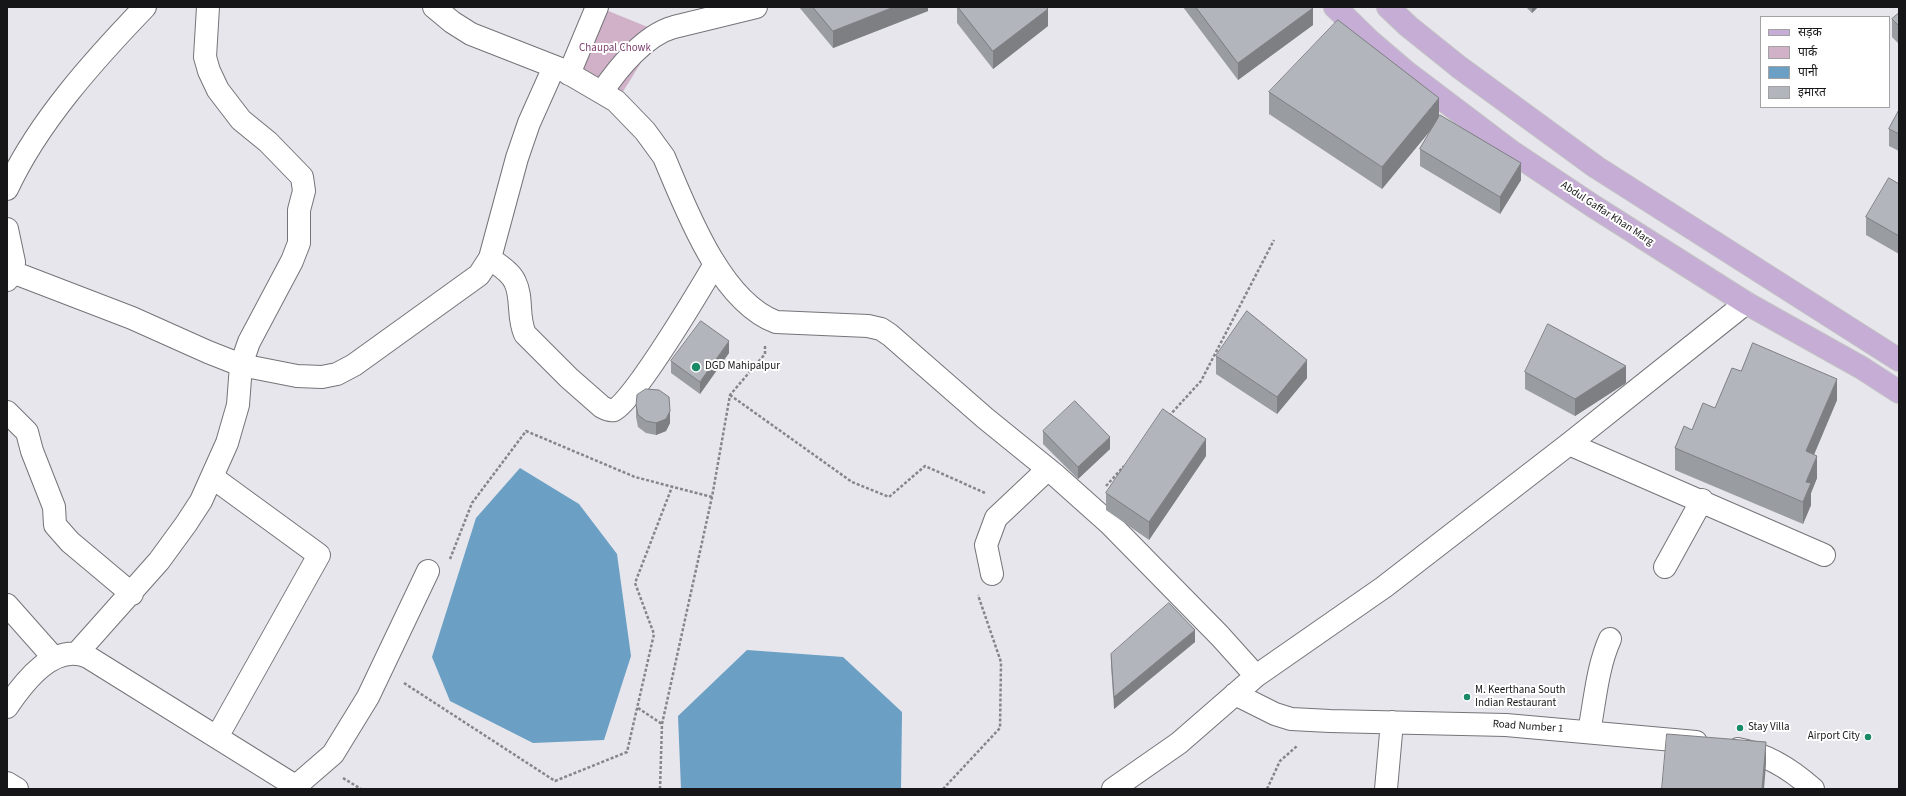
<!DOCTYPE html>
<meta charset="utf-8">
<style>
body{margin:0}
#map{position:relative;width:1906px;height:796px;overflow:hidden;background:#e6e6ec;font-family:"Source Sans 3","Noto Sans Devanagari",sans-serif}
canvas{display:block}
.frame{position:absolute;inset:0;border:8px solid #161618;pointer-events:none}
.legend{position:absolute;left:1760px;top:16px;width:130px;height:92px;box-sizing:border-box;background:#fff;border:1px solid #a2a2a3;margin:0;padding:5px 7px;list-style:none;font-size:12px;color:#161618}
.legend li{display:flex;align-items:center;gap:8px;height:20px}
.legend b{width:20px;border:1px solid #a2a2a3}
</style>
<div id="map">
<canvas width="1906" height="796"></canvas>
<div class="frame"></div>
<ul class="legend">
<li><b style="height:5px;background:#c6add5"></b>सड़क</li>
<li><b style="height:11px;background:#d1b1c8"></b>पार्क</li>
<li><b style="height:11px;background:#6b9fc3"></b>पानी</li>
<li><b style="height:11px;background:#b2b5bb"></b>इमारत</li>
</ul>
</div>
<script>
const ctx = document.querySelector('canvas').getContext('2d');
ctx.lineJoin = 'round';
function paint(path, color) { ctx.fillStyle = color; ctx.fill(path, 'evenodd'); }
function strokePath(path, color, width, dash) { ctx.strokeStyle = color; ctx.lineWidth = width; ctx.lineCap = dash ? 'butt' : 'round'; ctx.setLineDash(dash || []); ctx.stroke(path); }
function drawText(font, color, halo, rows, align = 'center') {
  ctx.font = font + ' "Source Sans 3",sans-serif'; ctx.lineWidth = 4; ctx.setLineDash([]); ctx.textBaseline = 'middle'; ctx.strokeStyle = halo; ctx.fillStyle = color; for (const [text, x, y, turn = 0] of rows) {
    ctx.save(); ctx.translate(x, y); ctx.rotate((+turn || 0) * Math.PI / 180); ctx.textAlign = isNaN(turn) ? turn : align; if (halo) ctx.strokeText(text, 0, 0); ctx.fillText(text, 0, 0); ctx.restore();
  }
}
paint(new Path2D(`
 M601 8 660 32 619 98 573 71Z`), '#d1b1c8');
paint(new Path2D(`
 M520 468 579 504 617 554 631 656 604 740 533 743 450 701 432 657 476 518Z
 M747 650 843 657 902 712 901 789H681L678 716Z`), '#6b9fc3');
const minor = new Path2D(`
 M434 7 452 22 471 34 563 70 616 101 645 131 664 157C686 209 720 301 776 322L868 326 881 329 890 335 985 418 1054 474 1110 524 1220 636 1256 676
 M569 74 597 7
 M602 92C618 68 645 35 674 27L756 7
 M7 189C38 122 94 60 145 7
 M7 229 14 262 13 273 7 280
 M490 258C498 265 511 272 515 282 523 298 517 317 525 334L569 378 602 407C606 409 610 411 614 410 632 404 702 286 715 264
 M7 270 132 318 208 352 241 365 297 376 322 377 337 374 354 365 479 275 490 258 517 158 529 123 554 67
 M7 412 27 432 32 451 54 507 55 525 70 542 132 594
 M1569 444 1824 555
 M212 477 319 555 217 737
 M1665 567 1702 500
 M992 574 986 545 996 518 1048 469
 M7 605 54 658
 M78 652 159 561 186 524 201 501 227 443 238 405 241 365 249 342 292 261 299 243V210L304 191 302 177 268 142 241 120 218 90 209 71 205 57 208 7
 M1235 694 1275 714 1291 719 1330 721 1506 725 1696 742
 M7 707C24 682 54 642 88 657L300 789
 M1589 732C1595 701 1597 668 1610 639
 M1738 749C1767 754 1792 770 1813 789
 M7 783 17 789
 M296 786 333 754 368 697 428 571
 M1113 789 1179 743 1256 676 1384 587 1569 444 1746 303
 M1386 789 1392 722`);
const primary = new Path2D(`
 M1335 7 1371 42 1405 71 1512 152 1593 206 1746 303 1862 368 1899 392
 M1388 7 1408 26 1459 67 1596 167 1899 360`);
strokePath(minor, '#747479', 24);
strokePath(primary, '#c2c2c3', 24);
strokePath(new Path2D(`
 M730 395 852 482 889 497 925 466 985 493
 M1169 416 1201 381 1274 240
 M1106 486 1124 466
 M450 559 472 503 526 431 635 477 712 497
 M404 683 555 781 627 752 654 634 635 583 672 487
 M638 708 662 724
 M343 778 361 789
 M660 789 662 724 712 497 730 395 765 354V345
 M943 789 1000 728 1001 662 978 595
 M1267 789 1280 761 1297 746`), '#86868a', 2.5, [3, 2]);
strokePath(minor, '#fff', 22);
strokePath(primary, '#c6add5', 22);
paint(new Path2D(`
 M799 7H928V11L833 48Z
 M957 7H1046L1048 26 993 69 957 23Z
 M1183 7H1313V25L1238 80Z
 M1526 7H1538L1532 13Z
 M1899 13V44L1892 37V19Z
 M1269 92 1439 117 1521 180 1500 214 1420 166V149L1434 126 1382 189 1269 114Z
 M1899 110V151L1889 146V129Z
 M1899 184V254L1866 235V217Z
 M729 353 700 394 671 373V361Z
 M1216 356 1307 378 1277 414 1216 374Z
 M1525 372 1626 383 1575 416 1525 389Z
 M1837 400 1814 455 1817 478 1811 493V505L1803 524 1675 470V448L1692 430 1715 408Z
 M636 405 670 423 666 431 656 435 646 433 638 427 636 417Z
 M1043 431 1110 449 1078 479 1043 444Z
 M1206 456 1149 540 1106 510V493Z
 M1195 642 1114 709 1111 666V654Z`), '#999ca1');
paint(new Path2D(`
 M894 7H928V11L833 48V31Z
 M1532 7H1538L1532 13Z
 M1313 8V25L1238 80V63Z
 M1048 9V26L993 69V51Z
 M1439 98V120L1382 189V167Z
 M1521 163V180L1500 214V197Z
 M729 341V353L700 394V382Z
 M1307 360V378L1277 414V397Z
 M1626 366V383L1575 416V399Z
 M1837 379V400L1806 473V451Z
 M670 411V423L666 431 656 435V423Z
 M1110 437V449L1078 479V467Z
 M1206 439V456L1149 540V522Z
 M1817 456V478L1811 493V505L1803 524V502L1806 482Z
 M1195 630V642L1114 709V697Z
 M1766 742V764L1764 789H1762Z`), '#7d7f83');
const building = new Path2D(`
 M813 7H894L833 31Z
 M958 7H1046L1048 9 993 51Z
 M1196 7H1313V8L1238 63Z
 M1899 13V26L1892 19Z
 M1338 20 1439 98 1382 167 1269 92Z
 M1899 110V134L1889 129Z
 M1440 115 1521 163 1500 197 1420 149Z
 M1889 178 1899 184V236L1866 217Z
 M1247 311 1307 360 1277 397 1216 356Z
 M701 321 729 341 700 382 671 361Z
 M1548 324 1626 366 1575 399 1525 372Z
 M1753 343 1837 379 1806 451 1817 456 1806 482 1811 483 1803 502 1675 448 1684 426 1692 430 1703 403 1715 408 1732 368 1741 371Z
 M646 389 659 390 669 397 670 411 666 419 656 423 646 421 638 415 636 405 637 395Z
 M1075 401 1110 437 1078 467 1043 431Z
 M1163 409 1206 439 1149 522 1106 493Z
 M1169 603 1195 630 1114 697 1111 654Z
 M1667 734 1766 742 1762 789H1662Z`);
paint(building, '#b2b5bb');
strokePath(building, '#7d7f83', 1);
for (const [x, y, r, color] of [
 [696,367,5,"#1a8967"],
 [1467,697,4,"#1a8967"],
 [1740,728,4,"#1a8967"],
 [1868,737,4,"#1a8967"]
]) { const dot = new Path2D(); dot.arc(x, y, r, 0, 2 * Math.PI); ctx.fillStyle = color; ctx.fill(dot); strokePath(dot, '#fff', 1.5); }
drawText('11px', '#7c3e6d', '#fff', [
 ["Chaupal Chowk",615,49]
]);
drawText('11px', '#161618', '#fff', [
 ["Abdul Gaffar Khan Marg",1607,214,33],
 ["Road Number 1",1528,727,4]
]);
drawText('11px', '#161618', '#fff', [
 ["DGD Mahipalpur",705,367],
 ["M. Keerthana South",1475,691],
 ["Indian Restaurant",1475,704],
 ["Stay Villa",1748,728],
 ["Airport City",1860,737,"right"]
], 'left');
</script>
